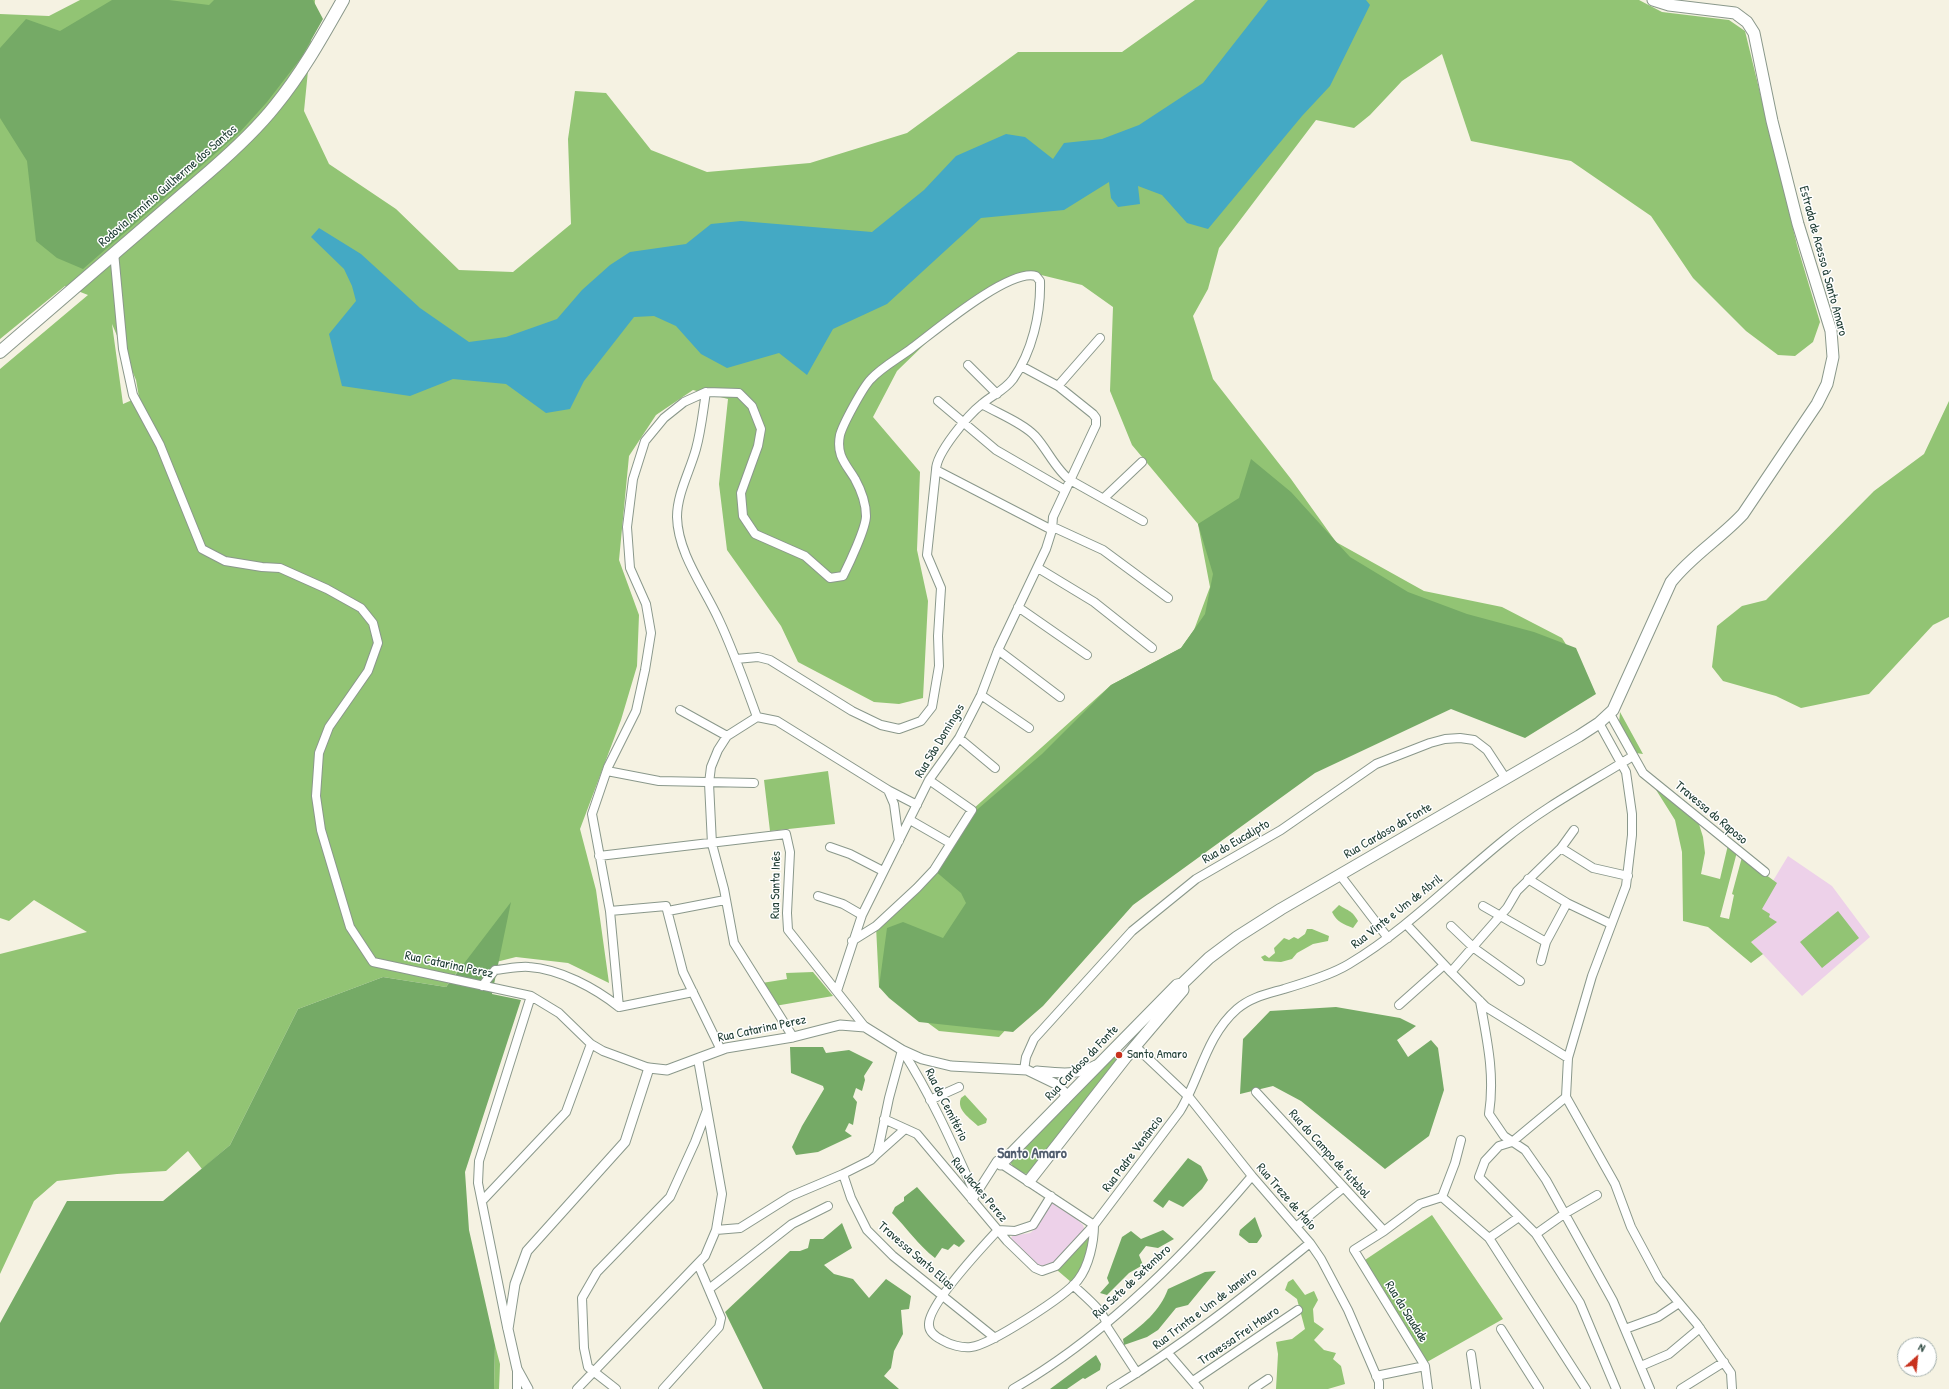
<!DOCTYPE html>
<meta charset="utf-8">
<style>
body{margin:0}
#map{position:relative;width:1949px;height:1389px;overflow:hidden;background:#f5f2e2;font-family:"Patrick Hand",sans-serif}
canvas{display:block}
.north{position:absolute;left:1897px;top:1337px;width:40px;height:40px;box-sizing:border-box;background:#fff;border:1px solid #a5b1ae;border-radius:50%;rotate:27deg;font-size:11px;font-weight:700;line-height:16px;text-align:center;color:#1f3d34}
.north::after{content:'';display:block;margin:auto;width:14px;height:18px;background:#c8321e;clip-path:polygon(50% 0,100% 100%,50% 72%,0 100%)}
</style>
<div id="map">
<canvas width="1949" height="1389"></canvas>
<div class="north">N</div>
</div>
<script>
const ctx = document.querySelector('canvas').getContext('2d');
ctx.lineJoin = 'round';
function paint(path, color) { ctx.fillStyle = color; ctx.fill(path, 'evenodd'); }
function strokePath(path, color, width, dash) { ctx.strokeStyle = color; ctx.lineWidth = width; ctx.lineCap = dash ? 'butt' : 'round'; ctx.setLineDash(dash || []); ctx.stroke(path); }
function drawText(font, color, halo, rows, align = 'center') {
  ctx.font = font + ' "Patrick Hand",sans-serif'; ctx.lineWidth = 3; ctx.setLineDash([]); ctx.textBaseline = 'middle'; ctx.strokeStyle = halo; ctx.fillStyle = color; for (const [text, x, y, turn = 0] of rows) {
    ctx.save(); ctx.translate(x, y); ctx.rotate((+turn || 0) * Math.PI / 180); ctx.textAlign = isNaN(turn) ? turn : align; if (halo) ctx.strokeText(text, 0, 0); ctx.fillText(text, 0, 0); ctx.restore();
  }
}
paint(new Path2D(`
 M1788 856 1832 886 1870 937 1802 996 1742 932Z
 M1053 1201 1067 1210 1083 1225 1085 1231 1055 1264 1042 1269 1010 1241 1012 1236 1030 1233 1035 1229Z`), '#edd1e9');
paint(new Path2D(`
 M80 0H315L304 111 329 164 396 209 459 270 513 272 571 224 568 139 575 91 606 93 651 150 707 172 810 163 907 133 1018 52H1122L1195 0H1639L1662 12 1729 20 1745 31 1797 245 1820 322 1813 342 1795 356 1778 355 1746 331 1693 278 1651 216 1571 161 1471 141 1442 54 1402 81 1370 115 1354 128 1316 120 1219 248 1208 289 1193 316 1213 379 1291 479 1336 542 1424 591 1502 607 1562 638 1592 686 1507 713 1416 702 1117 910 999 1037 939 1031 879 987 876 926 917 888 972 810 1111 685 1181 648 1194 630 1210 587 1198 524 1132 445 1110 391 1113 307 1082 285 1033 273 963 307 897 371 873 417 920 472 917 550 928 601 923 698 899 704 874 702 798 662 781 626 727 550 719 484 728 399 693 390 656 415 629 456 619 560 639 615 637 666 621 720 580 829 596 890 609 983 568 963 516 957 472 968H460L446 987 383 977 298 1009 230 1145 202 1169 188 1151 166 1171 117 1174 57 1181 34 1201 0 1274V954L87 932 34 900 9 921 0 918V369L88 295 65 286 0 339V14L49 16ZM112 324 136 380 139 397 123 404Z
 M1949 401V617L1933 625 1869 694 1801 708 1776 696 1723 681 1712 667 1717 626 1742 606 1766 600 1874 491 1924 454Z
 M1620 712 1643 754 1636 753 1619 723Z
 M828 771 835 824 770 831 764 780Z
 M1653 785 1698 821 1703 837 1705 853 1701 874 1720 879 1728 845 1737 852 1720 917 1729 919 1734 895 1732 894 1742 857 1777 883 1762 909 1770 914 1769 917 1777 922 1751 942 1763 954 1751 963 1708 927 1683 921 1682 852 1675 820Z
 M1339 905C1348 911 1352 910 1358 921L1353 928C1343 924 1337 922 1332 912Z
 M1838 911 1859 938 1822 968 1800 942Z
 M1307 929H1312L1329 936 1328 941 1313 944 1297 953 1292 959 1281 962 1264 961 1261 957 1265 955 1269 958 1275 953 1274 948 1284 938 1289 940 1294 937 1298 939 1305 934Z
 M813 972 833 996 769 1007 762 983 787 979 786 973Z
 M1120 1050 1123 1052 1028 1174C1022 1174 1011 1167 1010 1161Z
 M965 1095 987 1119 986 1123 978 1126C970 1118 956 1110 961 1098Z
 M1432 1215 1503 1319 1427 1362 1362 1262Z
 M1090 1232C1087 1250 1084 1269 1071 1282L1057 1270Z
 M1293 1279 1305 1295 1314 1291 1318 1300 1313 1309 1314 1322 1324 1329 1314 1340 1324 1350 1336 1353 1333 1359 1341 1366 1345 1384 1328 1389H1276L1278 1354 1276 1342 1292 1339 1305 1329 1297 1299 1285 1290 1288 1282Z
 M495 1345 500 1364 499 1389H494Z`), '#92c474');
paint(new Path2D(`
 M112 0H169L209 5 214 0H313L323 19 301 58 267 102 240 132 83 269 57 258 36 241 27 161 0 118V48L26 19 60 31Z
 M1251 459 1291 492 1350 557 1408 592 1467 614 1534 632 1576 648 1596 694 1525 738 1451 709 1315 773 1133 905 1043 1006 1013 1032 919 1022 889 998 879 987 887 928 903 922 943 938 966 903 961 893 934 870 965 820 1042 754 1111 685 1181 648 1205 614 1213 574 1198 524 1239 498Z
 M511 902 492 994 521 1000 465 1172 469 1230 495 1345 494 1389H0V1323L67 1201H163L230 1145 298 1009 383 977 446 987Z
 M1336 1007 1400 1018 1416 1026 1397 1040 1408 1057 1431 1040 1438 1048 1444 1090 1429 1136 1385 1169 1301 1101 1273 1086 1240 1094 1243 1039 1270 1011Z
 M790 1047H823L826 1053 849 1050 873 1062 864 1076 865 1080 862 1091 856 1088 853 1097 857 1102 853 1125 849 1123 845 1131 852 1136 818 1152 796 1155 792 1147 802 1126 824 1089 823 1086 791 1073Z
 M1188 1158 1201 1166 1208 1180 1202 1189 1183 1207 1169 1200 1163 1208 1153 1201Z
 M917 1187 965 1241 959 1247 954 1244 948 1250 942 1248 935 1258C918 1245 907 1228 892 1213L895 1207 904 1201V1197Z
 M1255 1217 1262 1236 1257 1243H1249L1239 1235 1240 1230Z
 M842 1223 852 1248 824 1265 834 1274 853 1279 869 1298 886 1279 911 1296 909 1309 901 1310 903 1334 894 1351 891 1368 884 1376 899 1389H763L725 1312 790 1251H800L808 1248 810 1239H823Z
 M1163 1230 1174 1239 1158 1248 1146 1246 1139 1255 1143 1265 1129 1273 1107 1295 1100 1293 1109 1283 1107 1278 1122 1237 1131 1231 1141 1239Z
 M1216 1271 1188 1305 1176 1308 1158 1330 1147 1337 1124 1345 1123 1339C1142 1326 1160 1311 1168 1289L1205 1272Z
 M1096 1355 1101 1364 1100 1370 1085 1379 1083 1378 1067 1389H1050Z`), '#75aa66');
paint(new Path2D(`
 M1268 0H1366L1370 5 1330 86 1302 116 1208 229 1187 223 1162 195 1138 186 1140 204 1118 207 1111 198 1109 182 1064 210 981 218 887 304 833 329 807 375 779 353 727 368 701 354 676 326 654 316 634 317 584 381 570 409 546 413 506 384 453 379 410 396 342 386 329 334 356 301 352 286 344 269 311 237 319 228 361 254 420 308 469 342 506 337 557 319 582 290 610 265 630 252 686 244 711 224 741 221 872 232 924 190 956 156 1006 134 1025 137 1053 159 1064 143 1102 139 1139 125 1203 83Z`), '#44a9c4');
const minor = new Path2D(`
 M114 252 123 349 133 395 160 445 202 549 225 561 262 567 280 568 327 589 361 608 373 623 378 643 368 671 329 727 319 753 316 796 321 830 350 927 373 962 531 996 559 1013 591 1044 603 1051 649 1068
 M968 365 997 394
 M1058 386 1100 338
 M706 392C703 411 701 431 696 449 690 471 677 494 677 517 678 554 704 587 719 620 734 652 745 684 757 717
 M938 401 996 450 1065 490
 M982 404C997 413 1023 423 1035 436 1047 449 1056 470 1070 480L1143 521
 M1104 498 1142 462
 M1053 527 1103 550 1168 598
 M1038 568 1094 602 1152 648
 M1018 607 1087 655
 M998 650 1060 697
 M736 659 758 657 770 660 852 711 881 725 899 729 921 721 932 707 939 666 938 636 941 588 927 555 936 470
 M981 695 1029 728
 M680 710 727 736
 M1610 714 1643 773 1765 872
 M1599 723 1626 772 1632 814V835L1626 886 1592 976 1568 1058 1566 1097 1615 1184 1631 1227 1659 1279 1697 1324 1731 1373 1732 1389
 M959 738 995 768
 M607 771 659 781 754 783
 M888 790 894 804 899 841
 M910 820 950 843
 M830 847 850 854 883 871
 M1561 848 1593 868 1628 876
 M599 856 786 834 790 852 787 913 788 930 865 1027
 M1340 875 1388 938
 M1528 879 1567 903
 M818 896 843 904 862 915
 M1483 906 1546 942
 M610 911 666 906 683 972 721 1050
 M668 911 725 900
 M1406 924 1451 972 1507 908 1517 891 1561 848 1574 830
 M1451 926 1474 948 1520 981
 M852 941 876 926 917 888 934 870 972 810 929 780
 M1541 961 1546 942 1567 903 1611 924
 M1451 972 1486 1007 1568 1058
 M482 986 495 970C506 969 519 966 529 967 560 969 595 988 619 1007L610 911 592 814 608 767 636 711 645 670 651 633 646 604 630 568 627 527 633 479 645 441 664 418 684 402 706 392 739 393 752 406 761 429 758 446 741 493 743 516 755 534 805 556 830 578 843 576C849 564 866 528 866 516 866 504 861 490 855 479 845 463 836 455 840 435 843 424 863 387 871 379 882 367 899 358 912 348 935 331 1009 268 1036 276L1040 281C1041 314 1032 352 1013 379 1004 391 992 395 982 404 968 415 936 453 936 470L1052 530
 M837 991 862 915 929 780 959 738 981 695 998 650 1046 549 1052 530 1053 517 1096 425V418L1093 414 1058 386 1021 366
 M1480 1001C1487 1040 1495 1074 1489 1114L1504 1136 1525 1150 1546 1180 1613 1301 1650 1389
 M1399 1005 1444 965
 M619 1007 693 992
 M793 1037 734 943 724 889 712 844 709 783 711 767 718 750 727 736 757 717 777 721 888 790 917 805
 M1135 1046 1189 1097 1252 1176 1310 1243 1321 1259 1348 1310 1379 1382V1389
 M902 1050C931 1095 953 1145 975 1194
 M1024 1070 1026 1057 1034 1039 1132 931 1196 879 1281 830 1376 764 1430 743 1445 739 1460 738 1474 740 1487 750 1506 779
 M1256 1092 1384 1231
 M1566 1097 1512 1142 1499 1146 1485 1161 1479 1177 1536 1234 1580 1303 1616 1389
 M930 1100 959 1087
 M884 1119 917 1134 1007 1241 1035 1268 1042 1271 1056 1266 1094 1225
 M877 1154 905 1129
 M843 1174 851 1198 867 1230 893 1256 995 1338
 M1051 1196 1033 1225 1015 1231 998 1230C984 1245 927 1306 929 1325 929 1332 936 1337 942 1340 950 1345 962 1348 971 1347 990 1345 1066 1296 1078 1280 1089 1266 1094 1242 1094 1225
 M1442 1197 1489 1238 1586 1389
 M1442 1197 1455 1163 1461 1140
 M972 1200 997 1161 1094 1225 1180 1111C1200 1078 1206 1036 1237 1009 1251 997 1267 994 1284 989 1304 983 1331 975 1349 964 1406 930 1452 882 1504 840 1544 807 1590 783 1633 756
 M482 1201 566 1112 591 1044
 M1297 1226 1343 1188
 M716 1230 740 1228 791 1196 843 1174 871 1160 877 1154 879 1146 889 1098 902 1050
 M1536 1234 1564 1214 1597 1195
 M1489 1238 1519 1217
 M1073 1285C1083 1295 1107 1313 1107 1327L1137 1373
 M709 1289 792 1224 828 1206
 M507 1327 478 1183 479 1161 531 996
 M1501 1329 1539 1389
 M1625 1329 1658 1317 1679 1303
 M1168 1353 1199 1389
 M1471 1354 1476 1389
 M1641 1366 1669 1354 1700 1328
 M517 1369V1389
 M1376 1376 1425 1366
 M1193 1381 1298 1310
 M577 1389 705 1256 716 1230 722 1194 698 1059
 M616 1389 588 1367 584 1348 582 1298 597 1272 670 1197 695 1142 707 1110
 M663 1389 719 1327 721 1318 698 1264
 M1013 1389C1102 1338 1186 1254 1252 1176
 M1111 1389C1182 1346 1246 1295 1310 1243
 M1253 1389 1268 1379
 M1428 1389 1425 1366 1354 1250 1384 1231 1420 1204 1442 1197
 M1681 1389 1724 1362`);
const tertiary = new Path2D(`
 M1037 1071C1058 1073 1077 1076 1096 1065
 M528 1389 517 1369 508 1329 515 1284 527 1251 625 1142 649 1068 667 1070 726 1048 793 1037 840 1025 865 1027 902 1050 922 1059 951 1066 1027 1070 1056 1084 1065 1093V1100`);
const secondary = new Path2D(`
 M1182 984 1209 958 1237 937 1281 909 1579 736 1599 723 1613 710 1671 582C1691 556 1721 538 1743 514L1817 404 1827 384 1833 357 1831 331 1798 224 1772 121 1754 33 1747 22 1735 13 1669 5 1653 0
 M1001 1164 1177 985 1182 984 1183 990 1126 1057 1029 1181`);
const primary = new Path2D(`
 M0 352 210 171C233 151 256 130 275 106 302 73 322 37 343 0`);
strokePath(minor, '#8a988b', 10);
strokePath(tertiary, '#8a988b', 11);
strokePath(secondary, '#8a988b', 13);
strokePath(primary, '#8a988b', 14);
strokePath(minor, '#fff', 8);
strokePath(tertiary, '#fff', 9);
strokePath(secondary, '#fff', 11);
strokePath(primary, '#fff', 12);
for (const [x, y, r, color] of [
 [1119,1055,4,"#c8321e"]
]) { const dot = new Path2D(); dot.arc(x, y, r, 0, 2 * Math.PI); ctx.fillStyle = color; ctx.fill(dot); strokePath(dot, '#fff', 1.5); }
drawText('13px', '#1f3d34', '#fff', [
 ["Rodovia Armínio Guilherme dos Santos",168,186,-41],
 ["Estrada de Acesso à Santo Amaro",1823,261,75],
 ["Rua São Domingos",940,741,-59],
 ["Travessa do Raposo",1711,813,40],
 ["Rua Cardoso da Fonte",1388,831,-30],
 ["Rua do Eucalipto",1236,842,-30],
 ["Rua Santa Inês",776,885,-89],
 ["Rua Vinte e Um de Abril",1397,912,-38],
 ["Rua Catarina Perez",449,965,12],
 ["Rua Catarina Perez",762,1029,-12],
 ["Rua Cardoso da Fonte",1082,1063,-46],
 ["Rua do Cemitério",946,1105,63],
 ["Rua Padre Venâncio",1133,1154,-53],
 ["Rua do Campo de futebol",1329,1154,48],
 ["Rua Jackes Perez",979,1190,50],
 ["Rua Treze de Maio",1286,1197,49],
 ["Travessa Santo Elias",916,1256,41],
 ["Rua Sete de Setembro",1132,1282,-43],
 ["Rua Trinta e Um de Janeiro",1205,1309,-37],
 ["Rua da Saudade",1406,1312,58],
 ["Travessa Frei Mauro",1239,1336,-34]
]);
drawText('13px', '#1f3d34', '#fff', [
 ["Santo Amaro",1127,1055]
], 'left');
drawText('bold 15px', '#515d6e', '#fff', [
 ["Santo Amaro",1032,1154]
]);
</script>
